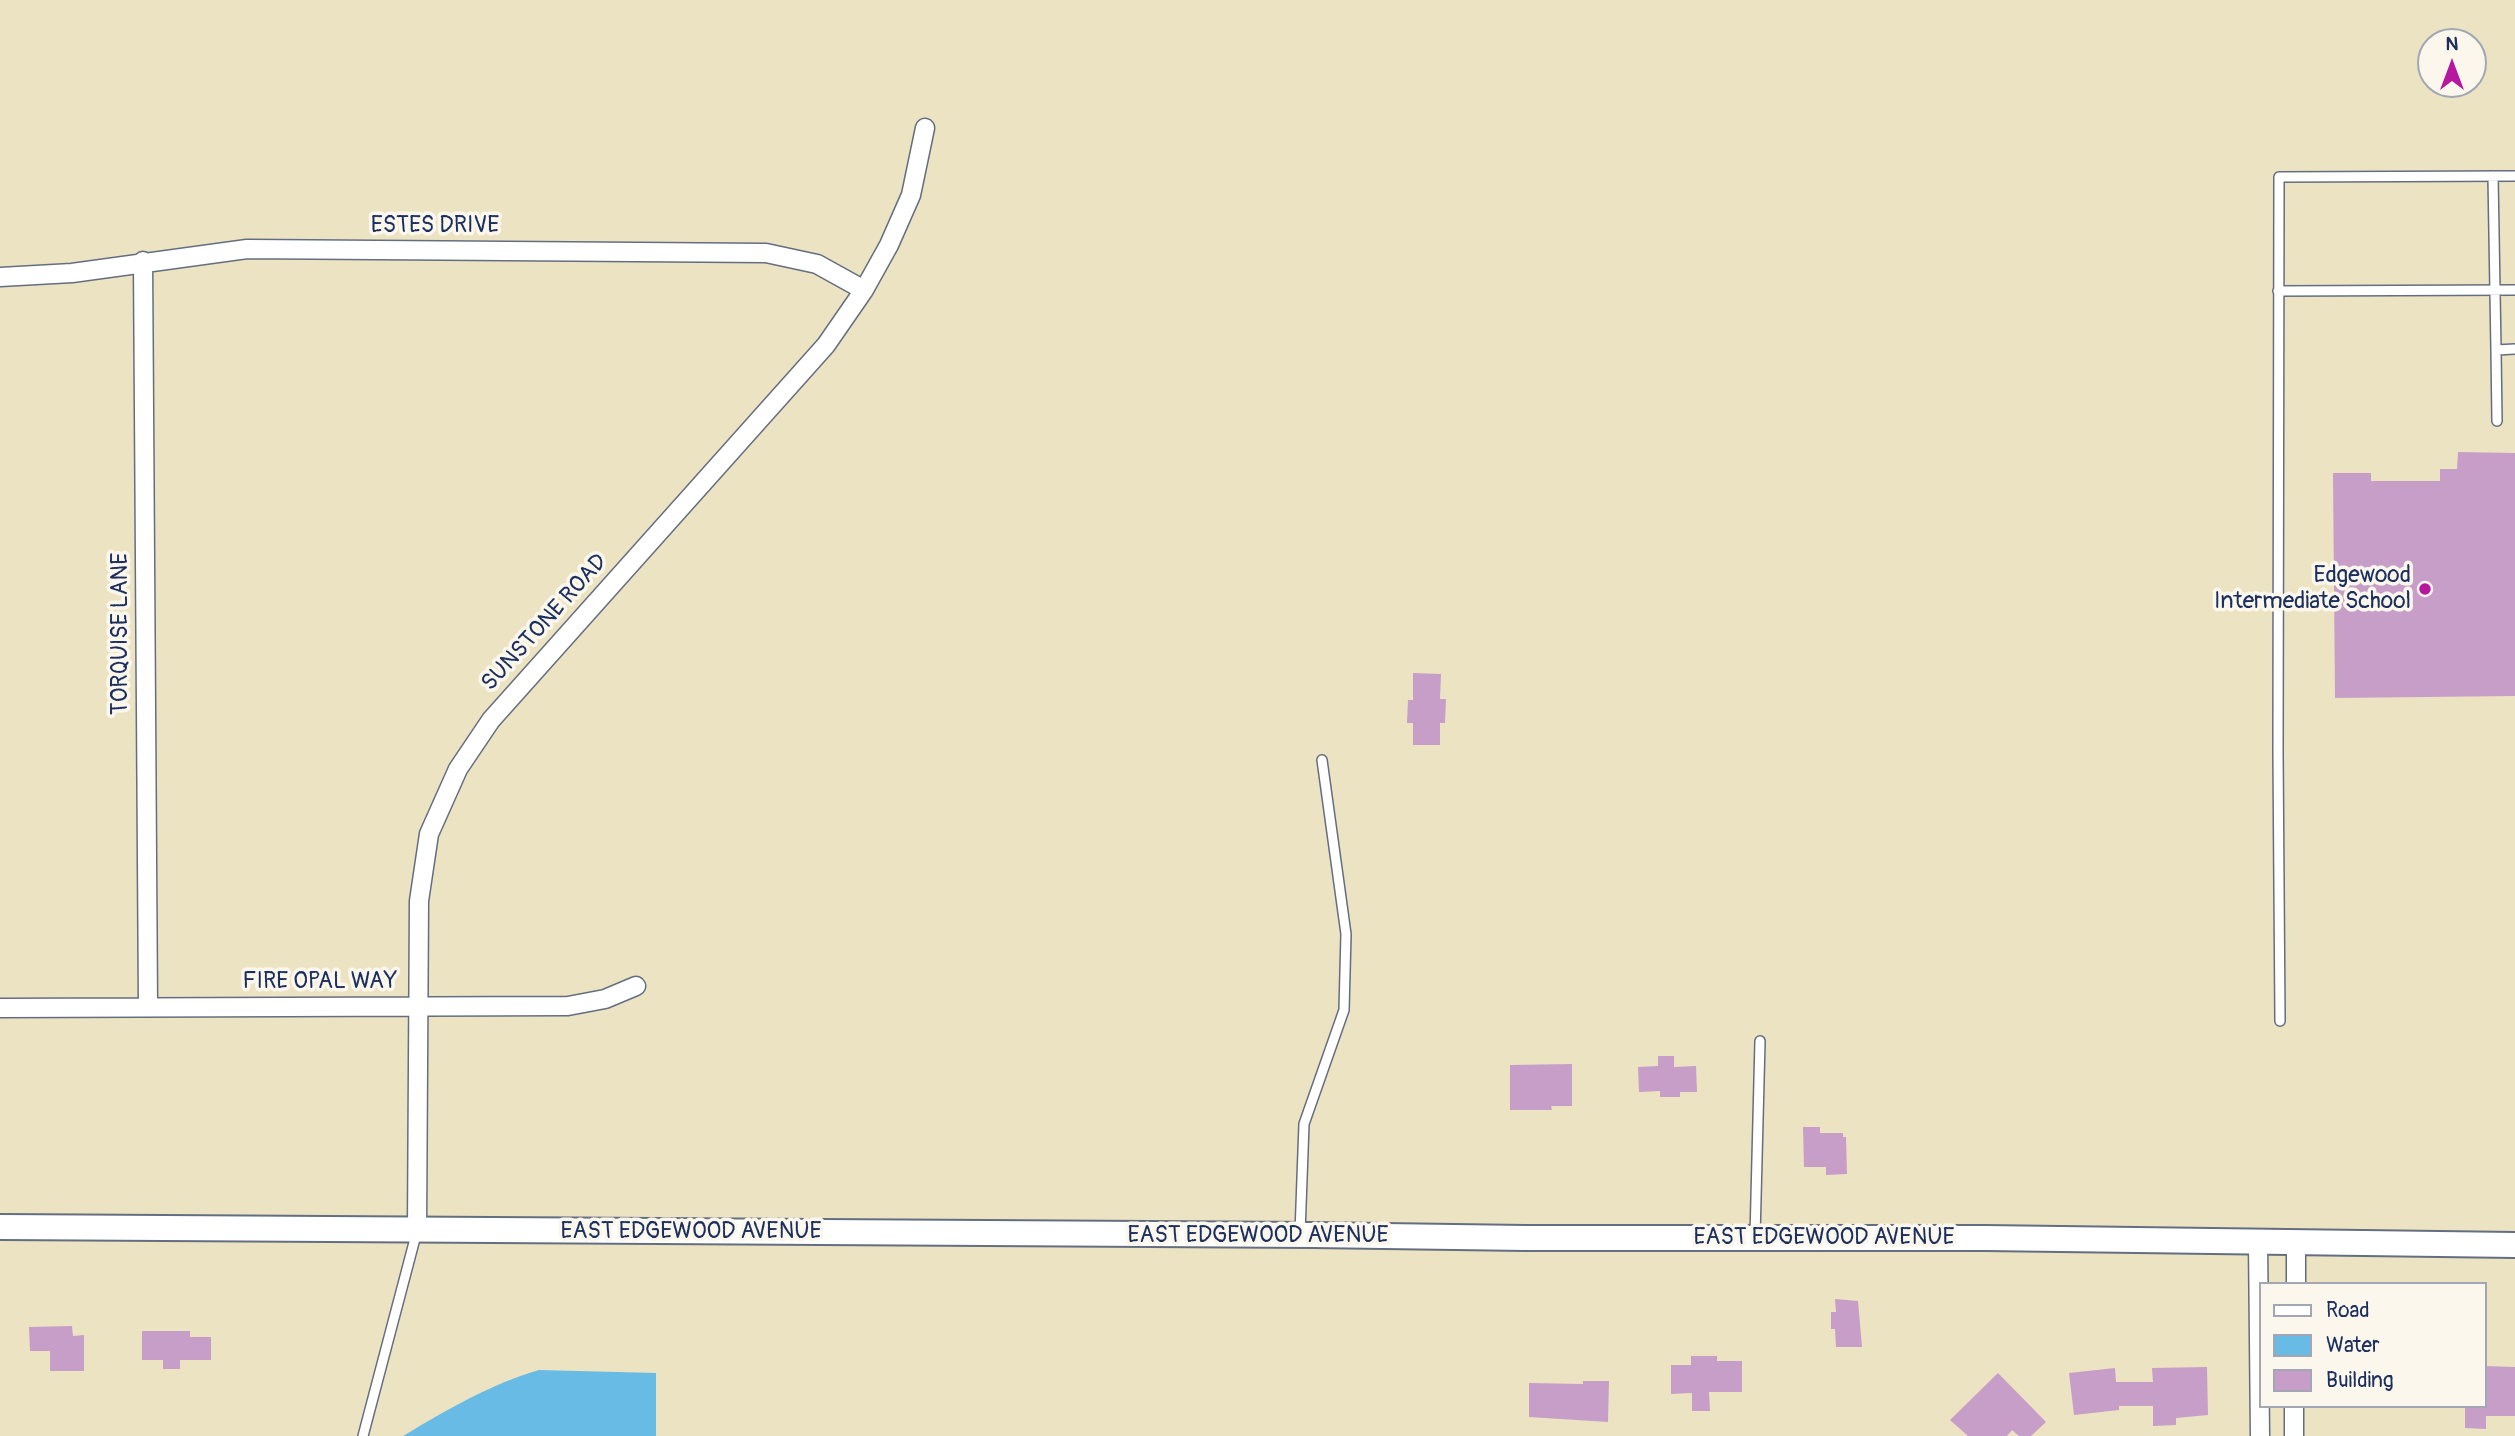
<!DOCTYPE html>
<style>
body{margin:0}
#map{position:relative;width:2515px;height:1436px;overflow:hidden;background:#ece3c3;font-family:Pangolin,sans-serif}
canvas{display:block}
.legend{position:absolute;left:2259px;top:1282px;width:228px;height:126px;box-sizing:border-box;background:#fbf7ec;border:2px solid #a1a7b3;margin:0;padding:9px 12px;list-style:none;font-size:21px;color:#1b2f5e}
.legend li{display:flex;align-items:center;gap:14px;height:35px}
.legend b{width:35px;border:2px solid #a1a7b3}
.north{position:absolute;left:2417px;top:28px;width:70px;height:70px;box-sizing:border-box;background:#fbf7ec;border:2px solid #a1a7b3;border-radius:50%;rotate:0deg;font-size:19px;font-weight:700;line-height:28px;text-align:center;color:#1b2f5e}
.north::after{content:'';display:block;margin:auto;width:24px;height:32px;background:#b5179e;clip-path:polygon(50% 0,100% 100%,50% 72%,0 100%)}
</style>
<div id="map">
<canvas width="2515" height="1436"></canvas>
<ul class="legend">
<li><b style="height:9px;background:#fff"></b>Road</li>
<li><b style="height:19px;background:#68bbe4"></b>Water</li>
<li><b style="height:19px;background:#c79ec7"></b>Building</li>
</ul>
<div class="north">N</div>
</div>
<script>
const ctx = document.querySelector('canvas').getContext('2d');
ctx.lineJoin = 'round';
function paint(path, color) { ctx.fillStyle = color; ctx.fill(path, 'evenodd'); }
function strokePath(path, color, width, dash) { ctx.strokeStyle = color; ctx.lineWidth = width; ctx.lineCap = dash ? 'butt' : 'round'; ctx.setLineDash(dash || []); ctx.stroke(path); }
function drawText(font, color, halo, rows, align = 'center') {
  ctx.font = font + ' Pangolin,sans-serif'; ctx.lineWidth = 7; ctx.setLineDash([]); ctx.textBaseline = 'middle'; ctx.strokeStyle = halo; ctx.fillStyle = color; for (const [text, x, y, turn = 0] of rows) {
    ctx.save(); ctx.translate(x, y); ctx.rotate((+turn || 0) * Math.PI / 180); ctx.textAlign = isNaN(turn) ? turn : align; if (halo) ctx.strokeText(text, 0, 0); ctx.fillText(text, 0, 0); ctx.restore();
  }
}
paint(new Path2D(`
 M539 1370 656 1373V1436H403C446 1410 491 1384 539 1370Z`), '#68bbe4');
paint(new Path2D(`
 M2458 452 2515 453V696L2335 698 2333 473H2371V481H2440V469H2457Z
 M1413 673 1441 674 1440 699H1446L1445 723H1440V745H1413V723H1407L1408 700H1413Z
 M1658 1056H1674V1067L1696 1066 1697 1092H1680V1097H1660V1091L1639 1092 1638 1067 1658 1066Z
 M1572 1064V1106H1551L1552 1110H1510V1065Z
 M1803 1127H1820V1133H1843V1137H1846L1847 1174 1826 1175V1167H1804Z
 M1835 1299 1858 1301 1862 1347H1836L1835 1329H1831V1312H1836Z
 M72 1326 73 1336 84 1335V1371H50V1351H30L29 1327Z
 M142 1331H190V1337H211V1360H180V1369H163V1360H142Z
 M1691 1356H1717V1361H1742V1392H1709L1710 1411H1692V1393L1671 1394V1365H1691Z
 M2485 1366 2515 1367V1416H2486V1429L2465 1428V1406H2485Z
 M2207 1367 2208 1415 2176 1418V1425L2153 1426V1406H2119V1410L2074 1415 2069 1373 2115 1368 2116 1382H2153L2152 1368Z
 M1998 1373 2046 1422 2031 1436H2019L2012 1430 2007 1436H1968L1950 1420Z
 M1583 1381H1609L1608 1422 1529 1417V1383L1583 1384Z`), '#c79ec7');
const lane = new Path2D(`
 M2493 176 2496 350 2515 349
 M2278 291 2515 290
 M2496 350 2497 421
 M2280 1021 2278 752 2279 177 2515 176
 M1300 1233 1304 1124 1344 1010 1346 934 1322 760
 M1755 1237 1760 1041
 M363 1436 417 1231`);
const street = new Path2D(`
 M143 261 148 1006
 M0 277 72 273 247 249 766 253 817 264 864 290
 M0 1008 568 1006 605 999 636 986
 M417 1229 419 901 429 834 458 769 491 720 826 345 864 290 889 245 911 195 925 128
 M2258 1242 2260 1436
 M2296 1284V1243
 M2294 1436V1406`);
const secondary = new Path2D(`
 M0 1227 1313 1235 1525 1238H1985L2515 1245`);
strokePath(lane, '#646e81', 12);
strokePath(street, '#646e81', 21);
strokePath(secondary, '#646e81', 28);
strokePath(lane, '#fff', 9);
strokePath(street, '#fff', 18);
strokePath(secondary, '#fff', 24);
for (const [x, y, r, color] of [
 [2425,589,7,"#b5179e"]
]) { const dot = new Path2D(); dot.arc(x, y, r, 0, 2 * Math.PI); ctx.fillStyle = color; ctx.fill(dot); strokePath(dot, '#fbf7ec', 2.5); }
drawText('23px', '#1b2f5e', '#fbf7ec', [
 ["ESTES DRIVE",435,226],
 ["SUNSTONE ROAD",545,623,-48],
 ["TORQUISE LANE",121,634,-90],
 ["FIRE OPAL WAY",320,982],
 ["EAST EDGEWOOD AVENUE",691,1232],
 ["EAST EDGEWOOD AVENUE",1258,1236],
 ["EAST EDGEWOOD AVENUE",1824,1238]
]);
drawText('23px', '#1b2f5e', '#fbf7ec', [
 ["Edgewood",2411,576],
 ["Intermediate School",2411,602]
], 'right');
</script>
